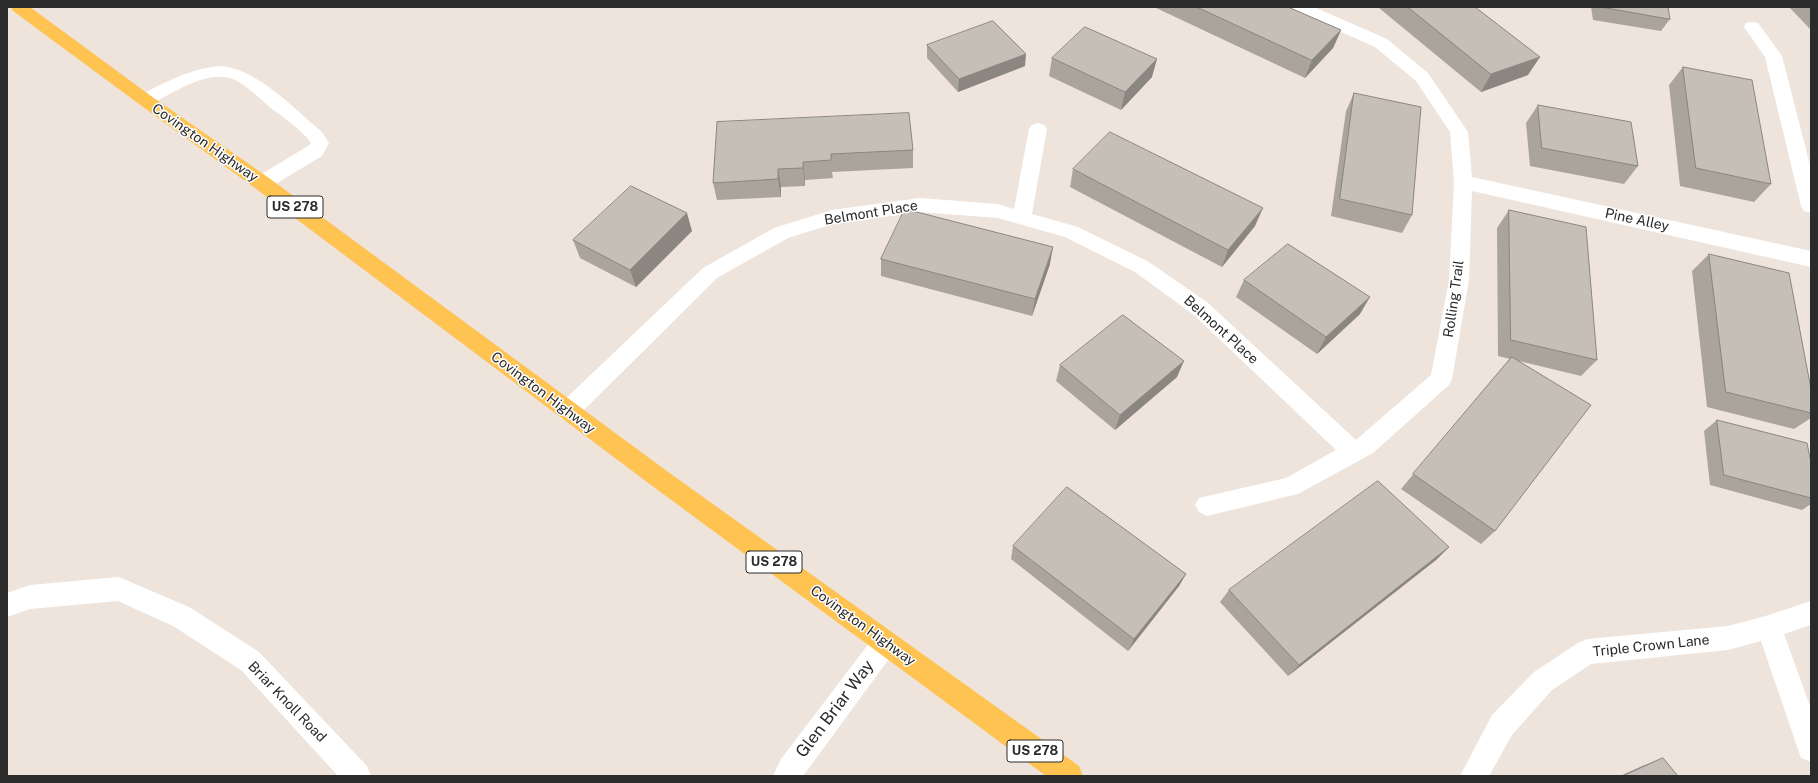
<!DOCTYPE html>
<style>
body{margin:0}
#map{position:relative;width:1818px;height:783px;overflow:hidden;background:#eee4dc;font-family:"Public Sans",sans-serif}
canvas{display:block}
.frame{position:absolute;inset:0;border:8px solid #2b2b2b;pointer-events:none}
</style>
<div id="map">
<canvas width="1818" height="783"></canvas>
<div class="frame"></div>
</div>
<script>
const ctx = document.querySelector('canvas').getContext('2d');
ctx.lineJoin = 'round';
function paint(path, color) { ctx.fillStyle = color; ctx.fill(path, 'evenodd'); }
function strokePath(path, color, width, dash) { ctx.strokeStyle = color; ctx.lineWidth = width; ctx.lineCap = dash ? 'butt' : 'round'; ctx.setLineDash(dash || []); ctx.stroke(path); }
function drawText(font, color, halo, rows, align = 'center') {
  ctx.font = font + ' "Public Sans",sans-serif'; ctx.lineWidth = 3; ctx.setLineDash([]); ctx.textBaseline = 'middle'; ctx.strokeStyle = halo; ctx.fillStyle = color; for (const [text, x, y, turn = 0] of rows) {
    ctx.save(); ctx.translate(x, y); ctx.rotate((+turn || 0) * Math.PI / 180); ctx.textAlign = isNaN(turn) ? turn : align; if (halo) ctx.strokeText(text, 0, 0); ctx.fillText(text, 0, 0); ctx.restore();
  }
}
paint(new Path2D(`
 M1292 7H1314L1387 39 1428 73 1468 132 1472 177 1811 251V267L1472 191 1469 280 1452 379 1449 385 1373 453 1298 494 1207 516 1199 512 1195 505 1199 498 1286 478 1336 450 1194 315 1135 272 1065 237 998 218 920 212 833 224 788 238 717 278 576 418 568 420 560 418 557 411 560 404 703 268 774 228 832 210 920 198 998 204 1014 209 1029 129 1032 125 1038 123 1044 125 1047 129 1032 214 1078 227 1149 262 1208 303 1356 440 1357 439 1431 375 1449 280 1454 182 1450 132 1416 81 1375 47 1294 11Z
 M1752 22 1758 23 1782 56 1811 169V213L1804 211 1801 206 1765 57 1744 27 1746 23Z
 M222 66C260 71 293 108 322 132L329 143 322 156 269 188 262 190 255 188 253 183 255 178 308 146 311 143C305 133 282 116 272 109 260 99 245 83 230 78 208 72 183 87 164 97 155 102 149 107 139 104L136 100 139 96C165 82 191 68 222 66Z
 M119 577 191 608 259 652 367 766 371 776H338L241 670 173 626 118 601 30 609 7 617V593L30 585Z
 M1811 601V625L1784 634 1811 709V762L1801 758 1761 641 1728 650 1591 664 1552 690 1512 735 1489 776H1460L1492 715 1534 672 1578 643 1587 639 1728 626 1769 615Z
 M885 631 894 634 898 643 894 652 803 776H773L781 759 876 634Z`), '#fff');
paint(new Path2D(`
 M11 7H30L151 96 269 178 671 474 1079 766 1083 776H1046L655 488 255 188 139 104 13 11Z`), '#fec351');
paint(new Path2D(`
 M1154 7H1288L1341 30 1333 48 1305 78Z
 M1379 7H1475L1528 75 1481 92 1379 8Z
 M1591 7H1668L1670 19 1661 31 1593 20Z
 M1789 7H1811V30Z
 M927 45 1025 66 958 92 927 58Z
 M1052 58 1152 77 1121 110 1049 76Z
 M1683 67 1771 184 1754 202 1680 186 1669 85Z
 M1354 93 1412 215 1402 233 1331 216 1346 111Z
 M1538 105 1638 166 1624 184 1530 166 1526 123Z
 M717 122 913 150V168L832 172 833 178 805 180V186L781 187V197L717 200 713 183Z
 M1073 169 1255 226 1222 267 1070 187Z
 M1509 210 1597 360 1581 376 1519 361 1495 531 1481 544 1401 489 1510 359 1498 356 1497 228Z
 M692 231 636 287 580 258 573 240Z
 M1709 254 1811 389V418L1794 429 1707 407 1692 271Z
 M881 259 1050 264 1032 316 881 276Z
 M1244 280 1360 314 1317 354 1236 297Z
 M1060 365 1177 377 1115 430 1056 381Z
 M1717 420 1811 463V504L1802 510 1710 485 1704 431Z
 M1013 546 1186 574 1179 586 1128 651 1011 559Z
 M1449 547 1436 560 1288 676 1220 602 1229 590Z
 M1663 758 1678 776H1620L1642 766Z`), '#aaa49d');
paint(new Path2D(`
 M1341 30 1333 48 1305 78 1312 60Z
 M1026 54 1025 66 958 92 959 79Z
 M1540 57 1528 75 1481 92 1491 74Z
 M1157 59 1152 77 1121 110 1125 92Z
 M803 162 805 180V186L803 168Z
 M778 169 781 187V197L778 179Z
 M1263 208 1255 226 1222 267 1228 250Z
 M687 213 692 231 636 287 630 270Z
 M1053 247 1050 264 1032 316 1035 299Z
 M1370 297 1360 314 1317 354 1326 337Z
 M1184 361 1177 377 1115 430 1120 415Z
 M1449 547 1436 560 1288 676 1299 665Z
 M1186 574 1179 586 1128 651 1134 639Z`), '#8b8680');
const building = new Path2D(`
 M1197 7H1288L1341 30 1312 60Z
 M1408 7H1475L1540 57 1491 74Z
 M1601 7H1668L1670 19Z
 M993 21 1026 54 959 79 927 45Z
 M1085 27 1157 59 1125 92 1052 58Z
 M1683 67 1752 80 1771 184 1696 168Z
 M1354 93 1421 107 1412 215 1340 199Z
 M1538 105 1631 122 1638 166 1542 148Z
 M909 113 913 150 831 154V160L803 162V168L778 169V179L713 183 717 122Z
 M1110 132 1263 208 1228 250 1073 169Z
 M631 186 687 213 630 270 573 240Z
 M905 209 1053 247 1035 299 881 259Z
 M1509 210 1586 227 1597 360 1511 340Z
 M1288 244 1370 297 1326 337 1244 280Z
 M1709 254 1789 273 1811 389V413L1726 392Z
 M1123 315 1184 361 1120 415 1060 365Z
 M1512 357 1591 405 1495 531 1413 474Z
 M1717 420 1807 443 1811 463V498L1724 475Z
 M1378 481 1449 547 1299 665 1229 590Z
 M1067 487 1186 574 1134 639 1013 546Z
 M1663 758 1678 776H1623Z`);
paint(building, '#c6bfb7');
strokePath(building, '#8b8680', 1);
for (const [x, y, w] of [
 [295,207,56],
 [774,562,56],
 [1035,751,56]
]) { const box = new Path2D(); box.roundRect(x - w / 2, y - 11, w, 22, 3); ctx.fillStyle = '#fff'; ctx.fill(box); strokePath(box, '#2b2b2b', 1); }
drawText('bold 13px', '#2b2b2b', null, [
 ["US 278",295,207],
 ["US 278",774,562],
 ["US 278",1035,751]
]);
drawText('14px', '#2b2b2b', '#fff', [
 ["Covington Highway",205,143,35],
 ["Belmont Place",871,213,-9],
 ["Pine Alley",1637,220,12],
 ["Rolling Trail",1454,299,-82],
 ["Belmont Place",1221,330,42],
 ["Covington Highway",543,393,37],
 ["Covington Highway",863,626,36],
 ["Triple Crown Lane",1651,646,-6],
 ["Briar Knoll Road",287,702,46]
]);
drawText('17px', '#2b2b2b', '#fff', [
 ["Glen Briar Way",835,709,-53]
]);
</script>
